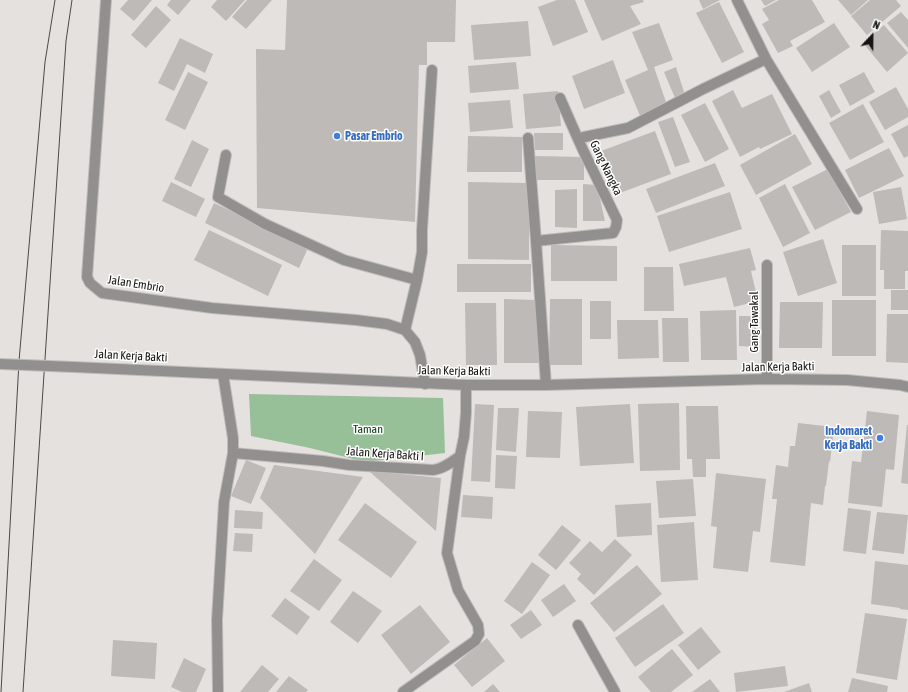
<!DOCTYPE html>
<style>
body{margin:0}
#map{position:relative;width:908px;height:692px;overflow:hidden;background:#e5e1df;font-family:"Asap Condensed",sans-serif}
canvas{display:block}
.north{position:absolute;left:852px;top:16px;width:40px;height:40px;-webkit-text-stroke:3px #fff;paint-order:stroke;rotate:22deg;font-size:11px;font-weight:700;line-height:16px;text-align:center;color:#151413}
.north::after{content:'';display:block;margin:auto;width:14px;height:18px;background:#151413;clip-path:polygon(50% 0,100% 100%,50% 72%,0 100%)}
</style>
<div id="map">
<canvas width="908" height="692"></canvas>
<div class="north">N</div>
</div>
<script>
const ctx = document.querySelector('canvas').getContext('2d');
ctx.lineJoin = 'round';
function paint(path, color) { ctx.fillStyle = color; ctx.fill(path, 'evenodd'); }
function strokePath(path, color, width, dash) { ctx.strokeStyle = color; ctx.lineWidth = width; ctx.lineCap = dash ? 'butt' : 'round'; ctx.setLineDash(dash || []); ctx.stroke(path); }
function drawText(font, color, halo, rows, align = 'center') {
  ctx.font = font + ' "Asap Condensed",sans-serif'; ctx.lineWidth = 3; ctx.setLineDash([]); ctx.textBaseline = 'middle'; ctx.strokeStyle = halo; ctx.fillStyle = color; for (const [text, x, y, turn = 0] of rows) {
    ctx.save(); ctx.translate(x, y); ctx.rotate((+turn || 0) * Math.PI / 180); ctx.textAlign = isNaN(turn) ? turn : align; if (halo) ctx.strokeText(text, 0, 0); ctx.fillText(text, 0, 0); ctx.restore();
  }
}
paint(new Path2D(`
 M249 394 443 398 445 453 365 462 310 448 251 436Z`), '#97bf98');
paint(new Path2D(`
 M128 0H152L134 21 120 9Z
 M171 0H191L178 15 167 5Z
 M217 0H245L226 21 211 7Z
 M247 0H272L246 29 232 17Z
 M287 0H456L455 42H427V65H419L415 222 257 208 256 49 285 50Z
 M557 0H575L588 32 553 46 538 7Z
 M584 0H643L644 2 630 6 641 24 602 41Z
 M699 0H720L703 9Z
 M761 0H776L765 6Z
 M779 0H812L825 22 790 41 793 46 778 53 762 24 769 20 762 9Z
 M838 0H868L851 15Z
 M870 0H896L901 6 867 35 851 16Z
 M719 2 744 52 722 63 696 13Z
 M156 6 171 20 146 48 131 35Z
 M901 12 908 20V48L887 23Z
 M528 21 531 56 474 60 471 25Z
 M659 23 673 60 654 67 667 105 641 118 625 80 648 70 632 32Z
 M834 23 850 47 812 72 796 48Z
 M884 25 908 53 887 72 863 43Z
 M180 38 213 54 205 73 187 64 174 91 158 83Z
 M613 60 625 93 584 109 572 76Z
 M516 62 519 89 470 93 468 66Z
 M676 67 684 92 675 98 664 72Z
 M188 72 208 82 185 130 165 120Z
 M864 72 875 92 850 106 839 85Z
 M896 87 908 109V117L885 130 869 102Z
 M733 90 742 108 772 94 792 134 760 149 759 147 740 157 712 101Z
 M829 90 841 112 831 118 819 96Z
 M558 91 561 126 526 129 523 94Z
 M510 100 513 128 470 132 468 103Z
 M705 103 729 149 705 162 681 115Z
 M863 104 884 142 850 160 829 123Z
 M673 117 690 162 675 167 658 122Z
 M908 125V156L904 158 891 134Z
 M655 131 671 174 617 194 601 151Z
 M534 133H563V150H535Z
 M795 134 812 164 756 195 740 165Z
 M468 136 522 137V172H467Z
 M192 140 209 149 191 187 174 179Z
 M889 148 904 176 859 198 845 170Z
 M535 156 584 157V180H535Z
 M715 163 725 186 656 213 646 189Z
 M828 169 851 212 815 230 792 187Z
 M171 182 205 199 196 217 162 201Z
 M468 182 529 183V260L468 259Z
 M583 184 597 185 605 221H583Z
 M785 184 810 233 783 247 759 198Z
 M901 187 907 219 879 224 873 192Z
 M577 189V228L555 227V190Z
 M730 192 742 229 669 252 657 216Z
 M214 203 308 248 299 268 205 223Z
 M209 230 282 265 268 296 194 260Z
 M881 230 908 231V271H905V289H884V270H880Z
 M823 239 837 283 798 296 783 252Z
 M551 245 617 246V281H551Z
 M842 245H876V296H842Z
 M750 248 756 270 751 271 758 301 734 307 726 277 684 286 679 264Z
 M457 264H531V292H457Z
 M644 267H673L674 311H644Z
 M891 290H908V310H891Z
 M504 299 535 300 540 363H504Z
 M550 299H582V365H549Z
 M832 300H876V356H832Z
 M590 301H611V339H590Z
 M780 302H823L822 348H779Z
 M465 303H496L497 365H466Z
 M736 310 737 360H701L700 311Z
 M887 314H908V363L886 362Z
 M739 316H756V347L739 346Z
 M662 318H688L689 362H663Z
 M617 320H658L659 358 618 359Z
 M679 403 680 470 640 471 638 404Z
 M475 404 494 405 490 482 471 481Z
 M630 404 634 463 580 466 576 407Z
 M686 406H718L720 459H706V477H693L692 459H687Z
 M498 408H519L516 452 496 450Z
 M528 411 562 412 560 458 526 457Z
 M867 411 899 415 894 470 886 469 882 507 848 503 852 461 861 462Z
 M798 423 834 427 830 462 829 461 826 486H825L823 505 811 503 805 566 770 562 777 499H772L776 465 788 467 790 446H795Z
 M907 425H908V484L901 483Z
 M496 455 517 456 515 489 495 488Z
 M246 460 266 468 251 504 231 496Z
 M274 465 363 477 315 554 260 498Z
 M369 471 441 478 436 531Z
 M716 473 766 479 760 532 753 531 748 572 713 568 717 527 711 526Z
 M693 479 696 516 659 518 656 481Z
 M463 495 493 497 492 519 461 517Z
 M365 503 417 542 391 578 338 540Z
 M651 503 652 535 617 537 615 505Z
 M848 508 871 511 866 554 843 551Z
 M235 510 263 512 262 529 234 528Z
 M877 512 908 515 904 554 872 550Z
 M694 522 698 580 661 582 657 525Z
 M562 525 581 540 556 570 538 555Z
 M235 533 253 534 252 552 233 551Z
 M615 539 632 555 594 595 577 579 581 574 569 563 590 541 602 552Z
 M314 559 342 580 319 611 290 591Z
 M875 561 908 565V610L900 609V608L871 604Z
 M532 562 550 575 522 614 504 601Z
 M637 565 662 594 614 632 590 603Z
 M564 584 576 601 553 617 541 600Z
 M353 591 382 611 358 643 330 622Z
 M285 598 310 617 297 635 271 616Z
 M663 604 684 633 635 667 615 638Z
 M420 605 450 642 411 674 381 635Z
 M531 610 542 625 521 639 510 625Z
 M865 613 907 619 897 680 856 673Z
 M701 627 721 652 698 670 678 645Z
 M487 638 505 661 472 687 454 665Z
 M113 640 157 643 155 679 111 676Z
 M672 649 693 675 671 692H651L638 677Z
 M184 658 206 669 196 692H182L171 687Z
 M262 665 279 679 268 692H240Z
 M785 666 788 686 736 692 734 673Z
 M289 676 308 690 306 692H276Z
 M852 678 888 686 887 692H848Z
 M710 679 720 692H692Z
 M809 683 812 692H784Z
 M493 684 500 692H484Z`), '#bebab8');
const service = new Path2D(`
 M226 155 218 197 265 224 344 260 417 280
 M405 330 417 280 422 252V230L432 70`);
const minor = new Path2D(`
 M106 0 87 277 90 283 102 293 212 308 356 320 387 324 405 330 415 342 420 355 425 384
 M737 0 766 59 857 209
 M528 138 536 241 546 385
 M578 139 584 137 628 128 703 89 766 59
 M536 241 613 233 616 227 617 220 583 150 578 139 560 98
 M767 265V379
 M233 453 323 461 349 465 433 470C443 469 452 462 460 456L464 437 466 413V385
 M578 625 615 692
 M218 692 217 620 224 502 233 453V438L223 374
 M403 692 475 641 479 634 478 625 458 590 447 553 460 456`);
const tertiary = new Path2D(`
 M74 367 466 385H546L767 379 847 380 900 385 908 387`);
strokePath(service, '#c0bcba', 12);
strokePath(minor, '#c0bcba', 12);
strokePath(tertiary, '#c0bcba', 12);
strokePath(service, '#91908f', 10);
strokePath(minor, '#91908f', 10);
strokePath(tertiary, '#91908f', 10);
strokePath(new Path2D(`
 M1 692 19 361 45 62 55 0
 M23 692 66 41 72 0`), '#4b4a48', 1);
const tertiaryBridge = new Path2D(`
 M0 364 74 367`);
strokePath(tertiaryBridge, '#c0bcba', 12, []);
strokePath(tertiaryBridge, '#91908f', 10);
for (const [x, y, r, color] of [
 [337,136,4,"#3f7fe0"],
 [880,438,4,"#3f7fe0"]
]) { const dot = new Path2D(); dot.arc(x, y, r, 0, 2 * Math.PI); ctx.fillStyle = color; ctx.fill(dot); strokePath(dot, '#fff', 1.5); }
drawText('bold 12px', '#366cbe', '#fff', [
 ["Pasar Embrio",345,136],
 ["Indomaret",872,431,"right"],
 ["Kerja Bakti",872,445,"right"]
], 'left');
drawText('12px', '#151413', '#fff', [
 ["Gang Nangka",606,168,64],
 ["Jalan Embrio",136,284,9],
 ["Gang Tawakal",754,322,-90],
 ["Jalan Kerja Bakti",131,356,3],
 ["Jalan Kerja Bakti",778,367,-1],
 ["Jalan Kerja Bakti",454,371,1],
 ["Jalan Kerja Bakti I",385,454,4]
]);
drawText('12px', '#093c11', '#fff', [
 ["Taman",368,429]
]);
</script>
